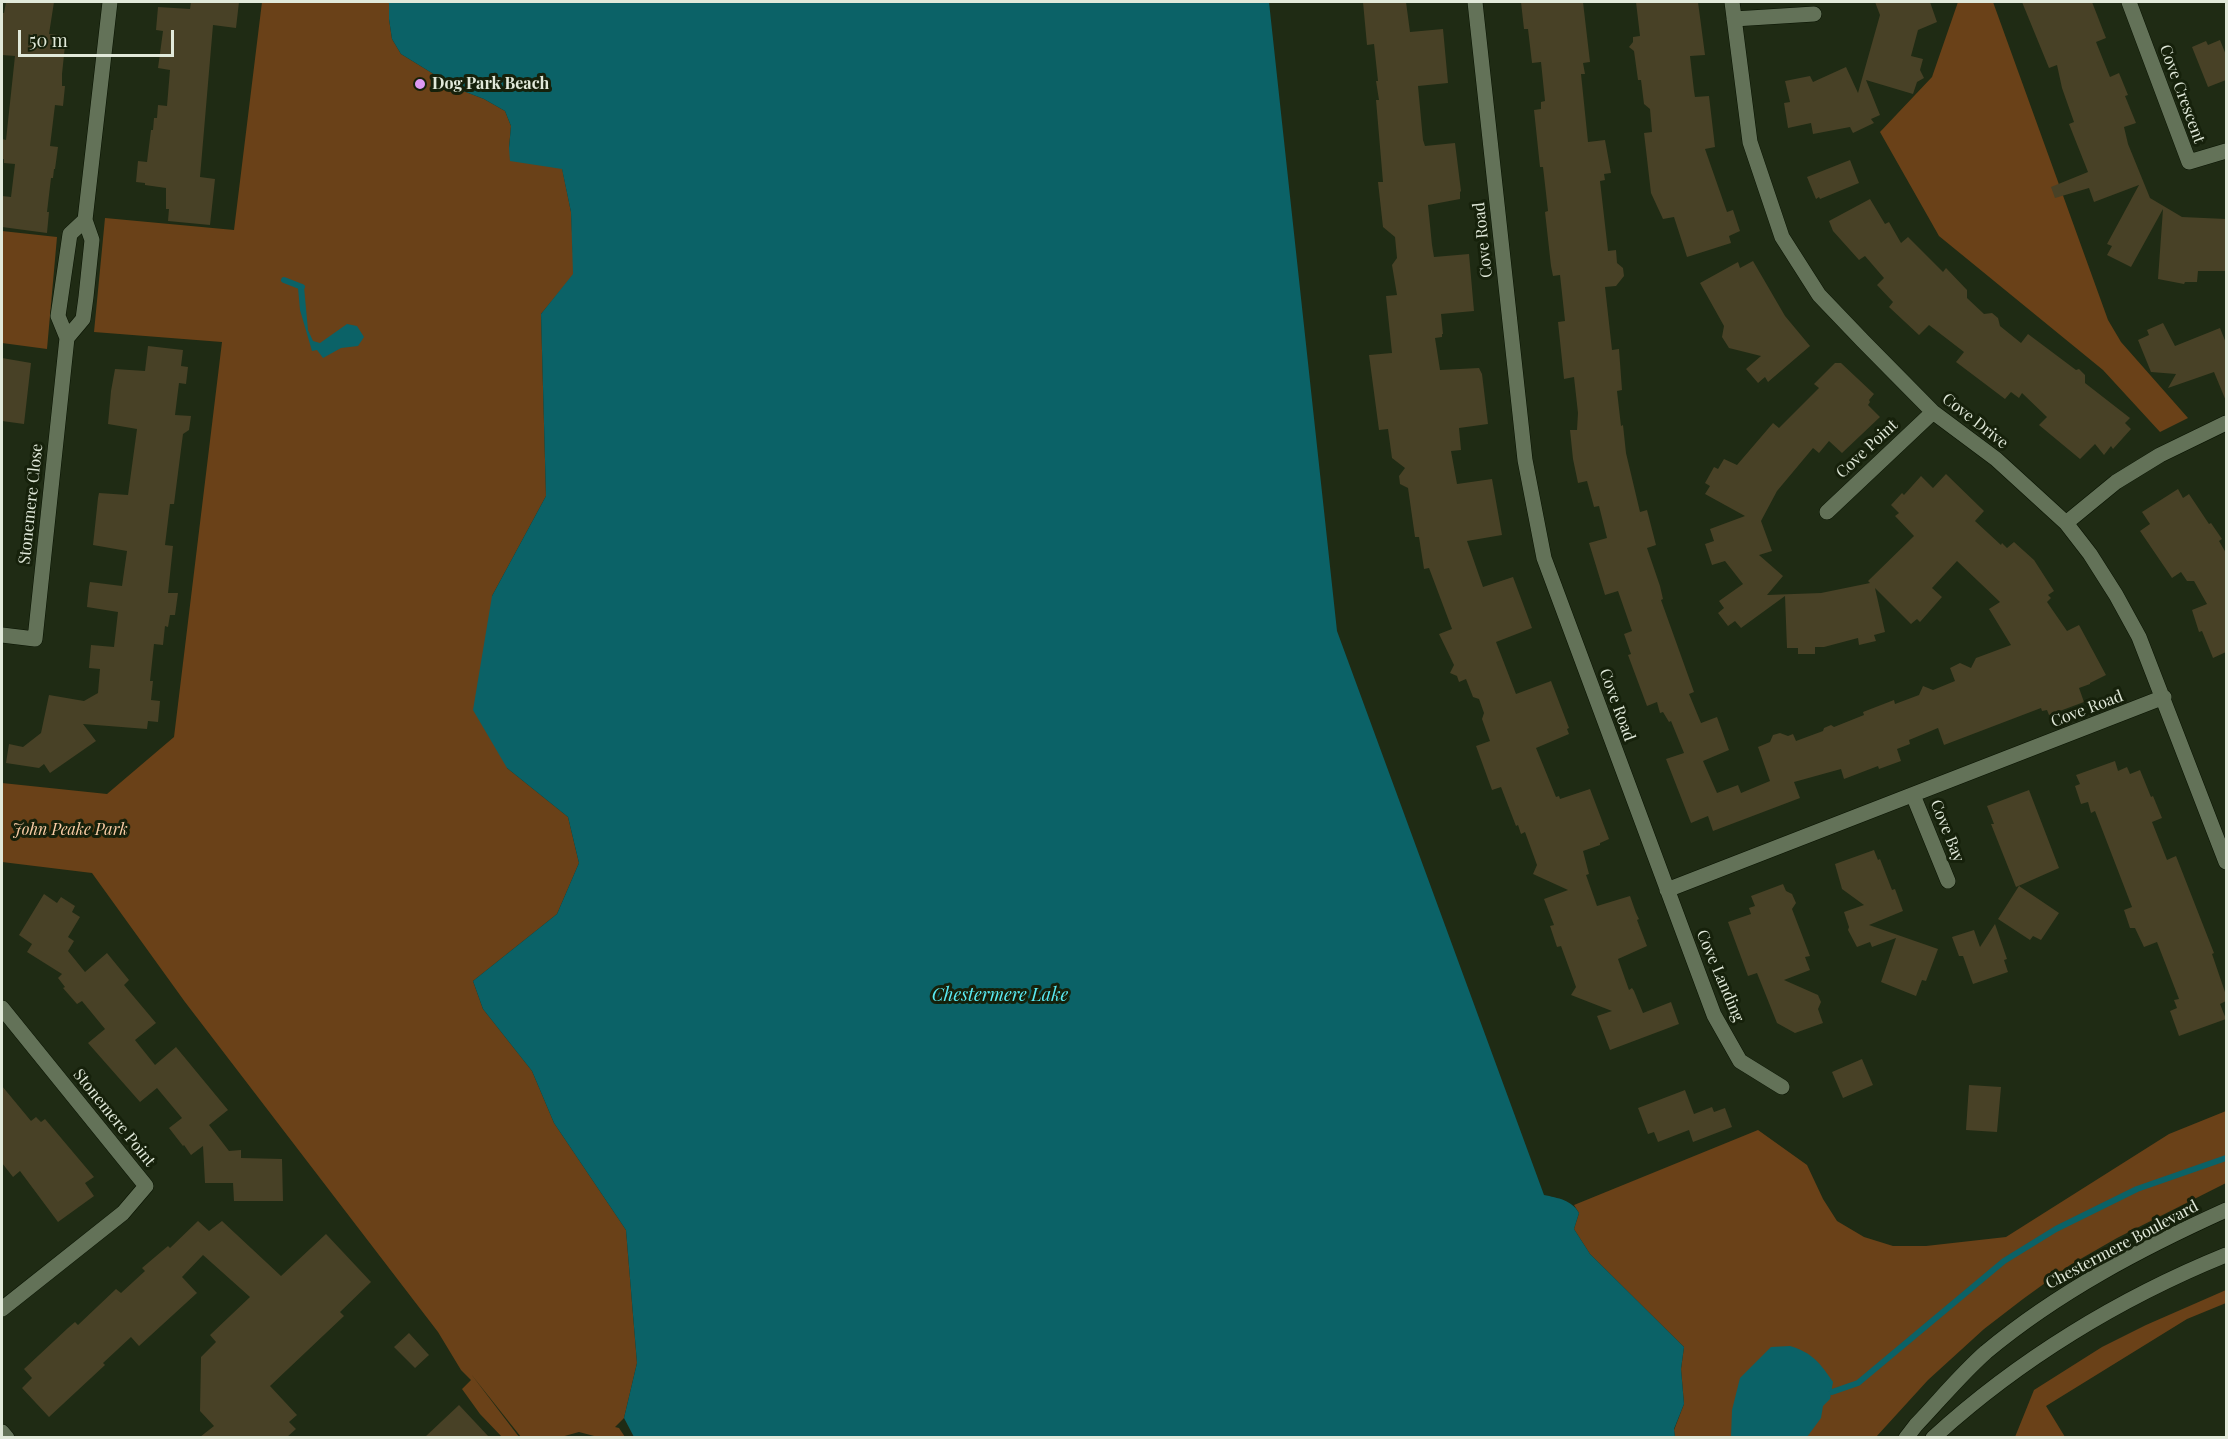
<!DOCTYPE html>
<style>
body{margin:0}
#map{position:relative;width:2228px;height:1439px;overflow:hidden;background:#1f2b14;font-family:"Playfair Display",serif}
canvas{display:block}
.frame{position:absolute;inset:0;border:3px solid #e1e9da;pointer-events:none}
.scale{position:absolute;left:18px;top:30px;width:156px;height:27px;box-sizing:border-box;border:3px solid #e1e9da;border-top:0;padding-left:8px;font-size:18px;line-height:21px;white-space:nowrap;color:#e1e9da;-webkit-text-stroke:4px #16210b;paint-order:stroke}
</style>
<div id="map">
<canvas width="2228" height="1439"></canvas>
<div class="frame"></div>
<div class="scale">50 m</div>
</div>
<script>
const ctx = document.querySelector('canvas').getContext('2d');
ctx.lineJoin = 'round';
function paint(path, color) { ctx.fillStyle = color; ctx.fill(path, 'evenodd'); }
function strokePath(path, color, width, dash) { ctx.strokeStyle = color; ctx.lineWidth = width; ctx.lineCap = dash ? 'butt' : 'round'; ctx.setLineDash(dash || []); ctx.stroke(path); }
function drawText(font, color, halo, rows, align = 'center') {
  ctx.font = font + ' "Playfair Display",serif'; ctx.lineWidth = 6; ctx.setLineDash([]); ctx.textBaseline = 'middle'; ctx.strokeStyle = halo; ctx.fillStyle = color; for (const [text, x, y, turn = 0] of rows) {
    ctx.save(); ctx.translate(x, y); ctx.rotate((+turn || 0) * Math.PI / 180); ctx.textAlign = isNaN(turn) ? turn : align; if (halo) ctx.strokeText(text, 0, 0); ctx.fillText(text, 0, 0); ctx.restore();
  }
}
paint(new Path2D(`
 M262 2H389V19L392 39 401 54 458 89 484 99 505 111 511 126 509 148 562 168 571 212 574 274 541 314 546 496 492 596 507 768 568 817 579 863 557 914 473 981 483 1009 532 1071 554 1123 626 1230 637 1363 624 1418 615 1427 619 1428 625 1437H598L579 1432 561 1437H521L471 1374 519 1437H502L480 1414 462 1389 471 1380 461 1370 438 1332 185 1002 92 873 2 862V783L107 794 174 737 222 342 94 332 105 218 234 230Z
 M1958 2H1993L2108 320 2121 342 2188 418 2160 432 2103 370 1939 236 1880 132 1932 77Z
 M2 231 57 237 47 349 2 343Z
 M2226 1111V1183L2117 1238 2070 1265 2023 1299 1984 1329 1928 1380 1876 1437H1675L1674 1430 1684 1404 1681 1369 1684 1347 1590 1254 1574 1229 1579 1213 1574 1205 1758 1130 1807 1165 1823 1199 1837 1221 1864 1237 1893 1246H1926L2006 1237 2169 1134Z
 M2226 1290V1303L2187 1319 2046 1406 2065 1437H2015L2034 1390 2102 1347 2146 1325Z`), '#6a4118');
paint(new Path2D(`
 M389 2H1269L1337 631 1544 1195C1558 1198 1572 1200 1579 1213L1574 1229 1590 1254 1684 1347 1681 1369 1684 1404 1674 1429 1675 1437H634L624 1418 637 1363 626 1230 554 1123 532 1071 483 1009 473 981 557 914 579 863 568 817 507 768 473 710 492 596 546 496 541 314 573 274 571 212 562 169 510 161 509 148 511 126 505 111 484 99 458 89 401 54 392 39 389 19Z
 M304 287 308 330 313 341 320 343 347 324 357 326 364 337 358 346 341 348 323 358 317 350 312 351 300 310 298 288Z
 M1790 1346C1813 1353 1820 1363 1833 1382L1830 1399 1823 1406 1821 1418 1807 1437H1731L1732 1410 1740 1378 1771 1347Z`), '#0b6267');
strokePath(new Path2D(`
 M284 280 302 287
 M1832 1392 1858 1383 2004 1261 2056 1229 2137 1189 2226 1158`), '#0b6267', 6);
paint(new Path2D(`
 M6 2H54L49 34 66 36 62 74V86H65L63 106 55 105 50 146 58 147 55 169H54L53 178H51L47 212H49L47 233 2 227V196L11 197 15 164 4 163V159H2V139L6 140 15 56 2 55V13H4Z
 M191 2H239L236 28 213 25 200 177 215 179 210 225 168 221 169 209H166V188L145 185V183L136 182 138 161 147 162 151 130H153L154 118H157L158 105 167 106 170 70 158 68 163 31 156 30 158 7 190 9Z
 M1363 2H1406L1410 32 1443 29 1448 83 1418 86 1423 140 1425 146 1455 143 1461 191 1460 192V199L1428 205 1432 245 1434 257 1469 254 1474 311 1441 314 1443 334H1442V337L1435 338 1440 370 1479 368 1482 374 1488 424 1459 428 1461 450 1451 451 1457 484 1492 479 1502 535 1467 541 1483 587 1513 577 1532 628 1496 642 1516 694 1551 681 1569 728 1567 729 1569 734 1536 748 1556 797 1559 796 1560 799 1590 789 1609 839 1600 843V845L1583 851 1589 874 1586 875 1597 906 1630 896 1636 913 1639 919 1637 920 1647 946 1618 959 1629 990 1632 988 1634 991 1643 1013 1671 1002 1679 1024 1610 1050 1597 1016 1612 1011 1571 995 1576 987 1561 946 1557 947 1550 926 1554 925 1544 899 1568 890 1533 874 1537 865 1525 832 1521 834 1518 825 1516 826 1501 787 1492 790 1476 746 1490 741 1482 719 1484 713 1479 699 1473 697 1466 679 1459 682 1457 676 1450 673 1454 665 1439 634 1452 629 1429 568 1424 569 1419 537H1415L1408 488 1400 484 1399 476 1405 468 1392 458 1388 429 1379 430 1369 355 1392 353 1386 296 1397 295 1392 265 1397 258 1395 237 1383 227 1378 182H1383L1376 100H1379L1376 81H1378L1374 44 1367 45Z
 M1521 2H1583L1590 62 1583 63 1585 74H1581L1588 142 1605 140 1611 173 1604 174 1605 180 1600 181 1608 251 1616 250 1617 263 1623 268 1624 276 1616 286 1605 287 1612 350 1619 349 1622 390 1617 391 1621 426 1623 425 1626 453 1640 512 1647 510 1656 545 1647 548 1660 586 1663 599 1661 600 1694 692 1689 694 1701 723 1717 717 1729 750 1703 761 1717 793 1738 785 1741 793 1770 781 1758 747 1770 742 1773 735 1780 733 1788 736 1793 734 1796 741 1823 731 1824 728 1831 725 1834 727 1864 715 1863 712 1894 700 1895 704 1919 695 1923 686 1933 690 1955 681 1950 668 1960 663 1971 668 1976 658 2011 645 1989 609 2000 602 1957 561 1932 588 1942 597 1920 622 1917 619 1911 624 1875 588 1885 632 1874 635 1876 641 1859 645 1858 638 1824 647H1815V654H1798V648H1787L1785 596 1741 628 1735 621 1728 626 1718 613 1724 608 1719 601 1743 584 1725 561 1712 565 1705 544 1714 541 1710 529 1745 516 1705 494 1710 486 1705 483 1714 467 1718 469 1724 459 1737 465 1773 423 1779 428 1819 388 1814 384 1835 363H1841L1874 394 1869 400 1870 402 1868 405 1880 417 1842 453 1829 441 1819 453 1813 448 1777 491 1761 521 1772 551 1759 555 1783 576 1767 595 1821 593 1870 583 1868 581 1914 536 1895 516 1899 513 1891 505 1902 493 1904 495 1921 476 1933 488 1946 474 1984 511 1975 521 2001 545 2002 543 2007 548 2014 542 2034 560 2054 591 2048 595 2051 598 2047 602 2067 631 2079 625 2106 675 2090 683V684L2079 688 2084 702 2049 715 2047 710 2042 711 2041 708 1944 745 1938 728 1909 740 1910 744 1897 749 1901 761 1879 769 1878 766 1844 779 1841 769 1794 782 1800 798 1713 831 1708 816 1691 823 1666 759 1684 753 1671 721 1669 722 1663 712 1660 713 1657 702 1647 706 1628 655 1631 654 1624 634 1632 631 1618 591 1605 595 1589 543 1607 538 1599 506 1594 507 1587 481 1578 483 1573 459 1570 430H1577L1578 413 1574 377 1564 379 1558 322 1565 321 1560 275 1553 276 1551 266 1545 212 1548 211 1543 167H1540L1534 110 1541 109V102L1545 101 1541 62 1532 63 1528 29H1524Z
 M1636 2H1698L1705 55 1690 56 1694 91 1695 97 1709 96 1715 147 1705 149 1727 212 1733 210 1740 231 1729 236 1731 243 1687 257 1674 217 1663 219 1651 193 1644 133 1652 132 1650 109 1644 104 1641 80H1638L1634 51 1629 47 1633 42V37L1640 36Z
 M1875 2H1930L1937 22 1918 30 1911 56 1923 59 1920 70 1924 78 1917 82 1913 94 1866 80 1880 115 1871 119 1874 123 1853 133 1850 127 1813 134 1811 123 1788 128 1784 103 1790 102 1785 81 1810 76 1813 82 1846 67 1858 93 1880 15Z
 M2022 2H2092L2106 38 2096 42 2110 77 2119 73 2128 95 2125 96 2136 123 2124 127 2128 144 2150 198 2182 217 2226 219 2225 271H2198L2197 282H2185L2184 284 2158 279 2163 209 2131 267 2107 255 2112 246 2107 244 2139 185 2094 202 2089 188 2055 198 2051 187 2088 172 2069 124 2074 122 2062 88 2057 65 2049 68Z
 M2220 40 2226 55V80L2208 87 2192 47 2206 41 2208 45Z
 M1850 160 1859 183 1820 199 1819 197 1816 199 1807 177Z
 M1870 199 1885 224 1889 222 1901 243 1908 237 1943 272 1946 268 1967 290V298L1984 314 1992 313 1998 318 2000 326 2021 343 2028 334 2076 370 2079 369 2085 375V383L2130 418 2125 423 2131 429 2113 449 2111 446 2104 455 2095 444 2080 459 2039 425 2047 417 2022 393 2019 398 2011 392 2005 399 1956 362 1964 352 1929 325 1919 335 1889 307 1893 302 1877 285 1884 278 1865 256 1859 260 1833 231 1829 221Z
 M1753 261 1785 316 1810 346 1768 382 1765 377 1758 383 1746 369 1761 356 1729 348 1722 337 1724 326 1700 283 1738 262 1740 268Z
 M2163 323 2175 346 2220 328 2226 343V401L2214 372 2168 388 2176 374 2151 372 2138 340 2149 335 2147 330Z
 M148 346 183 350 181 366 188 367 186 384 179 383 175 415 191 416 189 430 183 434 174 504H170L165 545 173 546 168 593H178L175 615H170L168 627 165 626 163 645 154 644 150 681H153L151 700 160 701 158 722 148 721 147 729 83 724 96 741 50 773 44 764 39 768 6 763 9 744 23 747 41 733 49 695 84 701 98 693 100 669 89 668 91 645 114 647 118 612 87 607 89 587 90 582 122 586 127 551 93 545 98 498 99 493 128 495 137 429 108 424 111 391 115 369 145 371Z
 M2 358 31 363 24 424 2 421Z
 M2178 489 2183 498 2189 494 2209 524 2211 523 2222 539 2219 541 2226 553V652L2213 658 2202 631 2199 632 2192 610 2207 604 2194 581H2187L2181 572 2172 578 2140 531 2150 524 2142 512Z
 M2115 761 2118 771 2127 767 2130 774 2140 770 2151 797 2153 796 2162 818 2152 822 2167 860 2176 856 2214 953 2212 954 2226 995V1001L2220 1004 2226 1019 2179 1036 2170 1011 2177 1008 2174 1000 2179 999 2157 942 2144 947 2135 928H2130L2124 910 2132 907 2095 811 2091 813 2088 802 2081 804 2075 786 2080 784 2076 775Z
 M2029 790 2059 868 2016 887 1991 824H1994L1987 806Z
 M1874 850 1878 860 1880 859 1892 890 1895 889 1903 911 1869 925 1938 949 1926 981 1922 980 1916 996 1881 982 1896 938 1872 947 1870 942 1857 947 1848 930 1849 927 1844 912 1864 905 1842 889 1835 864Z
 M1783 884 1786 891 1792 894 1796 903 1792 909 1810 956 1805 957 1810 970 1784 980 1818 995 1821 1002 1818 1009 1823 1023 1795 1033 1777 1023 1757 973 1748 976 1728 922 1751 914 1749 908 1755 906 1751 896Z
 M2019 886 2059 913 2041 940 2033 936 2030 940 1998 919Z
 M44 894 57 903 61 897 75 906 72 912 80 917 68 937 74 941 68 951 85 972 107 953 129 980 124 985 156 1023 135 1040 155 1065 176 1047 228 1110 209 1125 229 1151 241 1150V1158L282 1159 283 1201H234L233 1183H205L203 1146 191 1155 184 1145 183 1146 169 1128 182 1118 157 1088 140 1102 88 1043 105 1029 82 1001 77 1004 63 988 65 987 58 978 62 974 27 952 32 944 19 935Z
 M1995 924 2007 959 2004 960 2008 972 1973 984 1963 956H1959L1952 937 1974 930 1980 947Z
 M1862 1059 1873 1085 1843 1098 1832 1072Z
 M1969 1085 2001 1087 1997 1132 1966 1130Z
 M2 1086 31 1121 36 1117 41 1122 45 1119 94 1177 85 1183 94 1196 58 1222 20 1171 13 1177 2 1163Z
 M1685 1090 1694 1114 1712 1107 1714 1112 1725 1108 1732 1127 1693 1142 1689 1130 1658 1142 1654 1132 1648 1134 1638 1108Z
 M198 1221 209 1231 222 1221 281 1276 326 1234 371 1282 340 1312 344 1316 270 1386 297 1415 289 1422 296 1429 287 1437H200L214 1426 200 1411 201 1357 216 1342 210 1335 250 1297 203 1255 182 1277 197 1293 139 1346 131 1337 103 1363 105 1365 49 1417 22 1388 32 1378 24 1369 68 1328 75 1322 78 1325 116 1289 121 1293 145 1271 142 1268 168 1246 170 1248Z
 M409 1333 429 1355 415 1368 394 1347Z
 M459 1405 489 1437H425Z`), '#484126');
const minor = new Path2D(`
 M1475 2 1525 460 1544 558 1714 1015 1740 1061 1782 1087
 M1732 2 1750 142 1782 237 1819 295 1863 341 1933 412 1996 459 2066 523 2090 554 2116 595 2139 637 2226 862
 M2129 2 2189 162 2226 151
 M1734 19 1814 14
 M67 338 83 319 86 297 92 240 85 220 110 2
 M1827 512 1933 412
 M2066 523 2116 482 2160 455 2226 423
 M2 635 35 639 67 338 58 316 70 234 85 220
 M1913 795 1948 881
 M1667 890 2164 697
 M2 1008 146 1186 123 1213 2 1309
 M2 1432 7 1438`);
const secondary = new Path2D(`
 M1906 1438 1916 1425C1939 1401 1961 1374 1986 1352 2058 1292 2142 1248 2226 1210
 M1933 1438C2018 1360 2120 1298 2226 1255`);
strokePath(minor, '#091301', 16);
strokePath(secondary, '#091301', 16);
strokePath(minor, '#637258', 15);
strokePath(secondary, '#637258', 15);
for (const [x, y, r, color] of [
 [420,84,6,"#dd99f3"]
]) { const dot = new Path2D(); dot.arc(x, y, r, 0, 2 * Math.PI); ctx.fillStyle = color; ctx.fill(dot); strokePath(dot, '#16210b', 2); }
drawText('bold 16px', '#e1e9da', '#16210b', [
 ["Dog Park Beach",432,84]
], 'left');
drawText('16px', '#e1e9da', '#16210b', [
 ["Cove Crescent",2182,94,70],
 ["Cove Road",1483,240,-96],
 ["Cove Drive",1975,421,38],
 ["Cove Point",1867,449,-43],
 ["Stonemere Close",31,504,-84],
 ["Cove Road",1617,705,70],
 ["Cove Road",2087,709,-21],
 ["Cove Bay",1947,831,68],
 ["Cove Landing",1720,976,67],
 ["Stonemere Point",114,1118,51],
 ["Chestermere Boulevard",2122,1245,-28]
]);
drawText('italic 16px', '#fbcda6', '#16210b', [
 ["John Peake Park",70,830]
]);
drawText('italic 18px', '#59eaf3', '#16210b', [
 ["Chestermere Lake",1000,995]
]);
</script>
